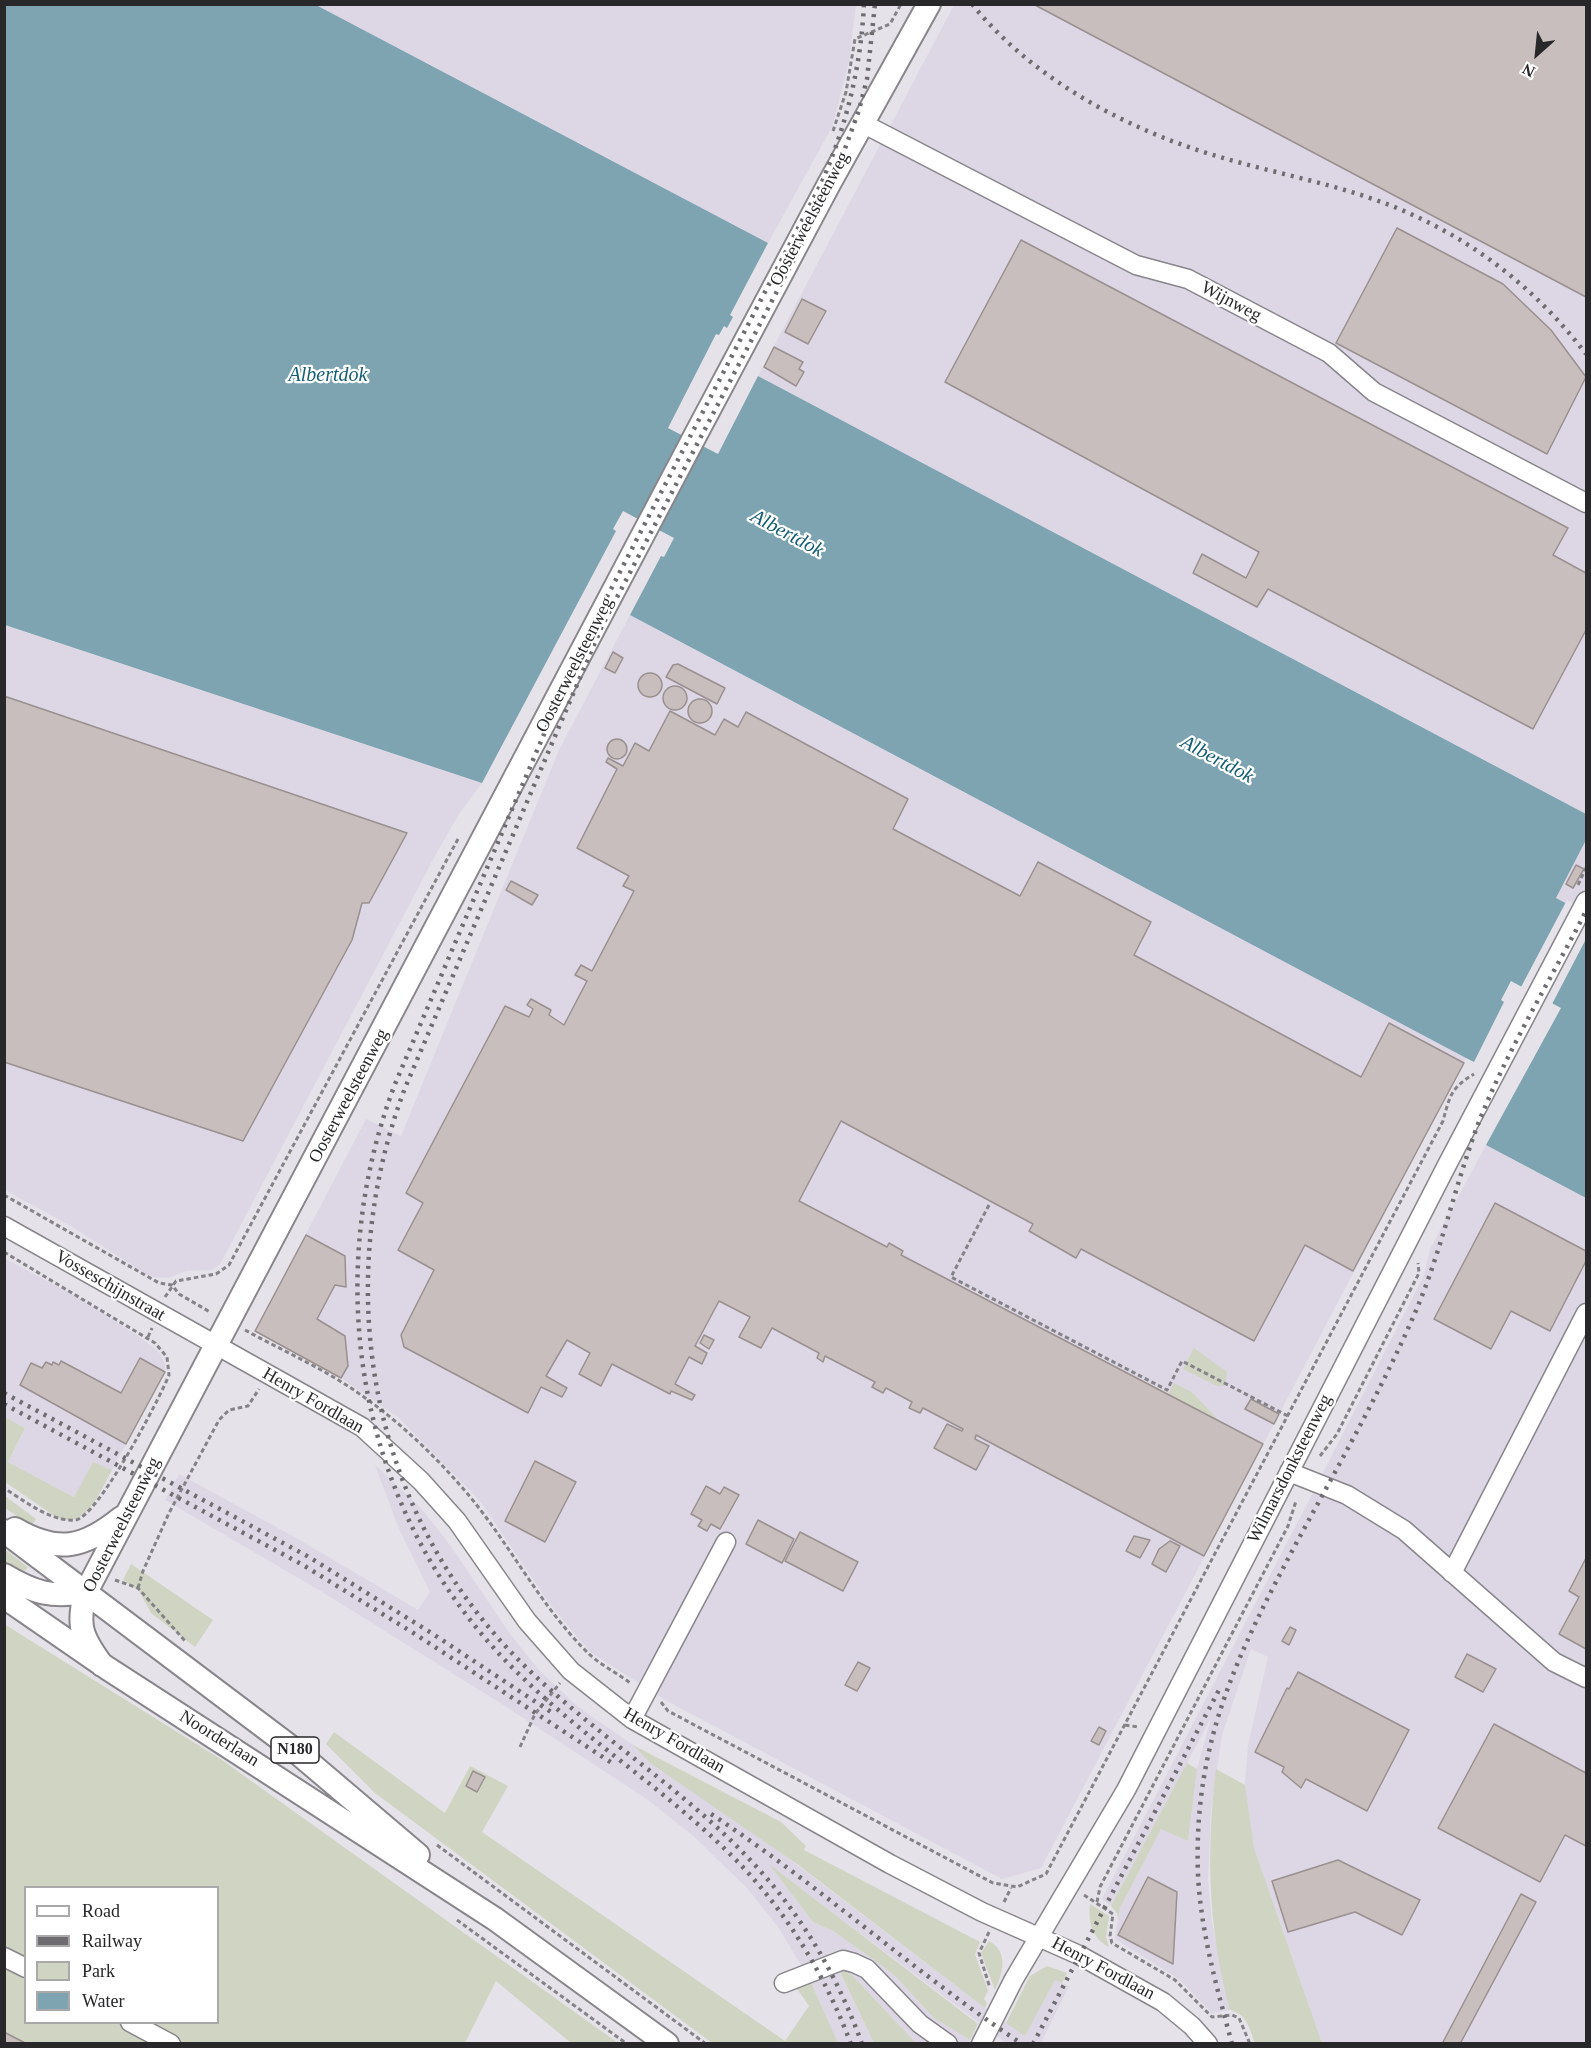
<!DOCTYPE html>
<style>
body{margin:0}
#map{position:relative;width:1591px;height:2048px;overflow:hidden;background:#e5e2e9;font-family:"Times New Roman",serif}
canvas{display:block}
.frame{position:absolute;inset:0;border:6px solid #282729;pointer-events:none}
.legend{position:absolute;left:24px;top:1886px;width:195px;height:138px;box-sizing:border-box;background:#fff;border:2px solid #a9a9a9;margin:0;padding:8px 10px;list-style:none;font-size:18px;color:#282729}
.legend li{display:flex;align-items:center;gap:12px;height:30px}
.legend b{width:30px;border:2px solid #a9a9a9}
.north{position:absolute;left:1507px;top:24px;width:60px;height:60px;-webkit-text-stroke:4px #fff;paint-order:stroke;rotate:207deg;font-size:16px;font-weight:700;line-height:24px;text-align:center;color:#282729}
.north::after{content:'';display:block;margin:auto;width:21px;height:27px;background:#282729;clip-path:polygon(50% 0,100% 100%,50% 72%,0 100%)}
</style>
<div id="map">
<canvas width="1591" height="2048"></canvas>
<div class="frame"></div>
<ul class="legend">
<li><b style="height:8px;background:#fff"></b>Road</li>
<li><b style="height:8px;background:#6e6c70"></b>Railway</li>
<li><b style="height:16px;background:#cfd5c2"></b>Park</li>
<li><b style="height:16px;background:#7da4b0"></b>Water</li>
</ul>
<div class="north">N</div>
</div>
<script>
const ctx = document.querySelector('canvas').getContext('2d');
ctx.lineJoin = 'round';
function paint(path, color) { ctx.fillStyle = color; ctx.fill(path, 'evenodd'); }
function strokePath(path, color, width, dash) { ctx.strokeStyle = color; ctx.lineWidth = width; ctx.lineCap = dash ? 'butt' : 'round'; ctx.setLineDash(dash || []); ctx.stroke(path); }
function drawText(font, color, halo, rows, align = 'center') {
  ctx.font = font + ' "Times New Roman",serif'; ctx.lineWidth = 4.5; ctx.setLineDash([]); ctx.textBaseline = 'middle'; ctx.strokeStyle = halo; ctx.fillStyle = color; for (const [text, x, y, turn = 0] of rows) {
    ctx.save(); ctx.translate(x, y); ctx.rotate((+turn || 0) * Math.PI / 180); ctx.textAlign = isNaN(turn) ? turn : align; if (halo) ctx.strokeText(text, 0, 0); ctx.fillText(text, 0, 0); ctx.restore();
  }
}
paint(new Path2D(`
 M316 5H856L849 62 832 127 768 243Z
 M954 5H1586V814L758 376Z
 M630 615 1466 1058 1041 1868 1002 1879 667 1701 590 1652 549 1603 480 1501 398 1417 341 1378 255 1331 366 1119 401 1136 559 750Z
 M4 625 482 783 459 814 436 854 224 1257 219 1265 212 1270 186 1271 168 1278 151 1277 69 1225 5 1190Z
 M1586 840V914L1556 898Z
 M1486 1145 1586 1198V2043H1322L1254 1848 1248 1819 1245 1785 1248 1745 1268 1657 1251 1649 1222 1735 1211 1810 1208 1882 1212 1922 1230 2010 1212 2013 1179 1979 1115 1939 1120 1908 1161 1828 1188 1841 1197 1769 1211 1718 1111 1906 1102 1899 1306 1506 1424 1275 1430 1249Z
 M4 1258 75 1296 138 1336 159 1352 165 1364V1372L112 1470 93 1462 75 1497 8 1462 25 1428 5 1417Z
 M375 1465 421 1508 450 1545 510 1634 539 1670 577 1706 633 1745 650 1763 759 1836 985 2008 1025 2035 1055 1980 1069 1986 1041 2043H1006L771 1866 813 1922 833 1931 874 1960 895 1976 934 2018 970 2040 968 2043H916L852 1975 838 1969 874 2043H838L809 1978 778 1927 747 1888 691 1834 648 1800 508 1708 324 1593 165 1500 179 1474 298 1539 418 1610 430 1592 399 1529Z`), '#ddd7e5');
paint(new Path2D(`
 M1194 1348 1227 1372 1225 1386H1217L1183 1369Z
 M1174 1383 1193 1393 1220 1422 1168 1395Z
 M5 1417 25 1428 8 1462 74 1497 93 1462 112 1470C100 1491 88 1527 59 1519L5 1482Z
 M5 1496 36 1519 31 1526 5 1508Z
 M4 1549 28 1567 22 1574 5 1562Z
 M131 1564 213 1620 195 1647 151 1613 139 1591 123 1580Z
 M4 1624 222 1760 618 2043H571L496 1981 465 2043 27 2044 5 2032ZM26 1888H218V2022H26Z
 M334 1732 445 1813 470 1766 508 1786 482 1832 785 2041 809 2006 795 1986 809 1978 838 2043H712L375 1793 326 1744Z
 M633 1745 781 1822 806 1846 804 1850 980 1942 975 1954 988 1991 984 1999 987 2003 985 2008 797 1864 650 1763Z
 M1187 1763 1197 1769 1188 1841 1161 1829 1120 1908 1118 1919 1117 1913 1111 1906Z
 M1216 1769 1245 1785 1254 1848 1322 2043H1255C1249 2028 1248 2015 1230 2010 1208 1929 1206 1851 1216 1769Z
 M769 1864 978 2024 970 2040 934 2018 895 1976 874 1960 833 1931 813 1922Z
 M1090 1904 1109 1916 1106 1937 1109 1947C1092 1938 1088 1923 1090 1904Z
 M989 1941C1009 1952 1003 1973 995 1990L981 1953Z
 M1047 1966 1067 1973 1062 1983 1055 1980 1025 2036 1006 2023 1030 1976Z
 M838 1968 852 1975 916 2043H874Z`), '#cfd5c2');
paint(new Path2D(`
 M5 5H316L768 243 730 315 733 317 727 328 724 326 719 335 716 334 668 428 718 454 758 376 1586 814V840L1556 898 1586 914V1198L1486 1145 1561 1008 1511 981 1501 1000 1504 1002 1474 1062 1466 1058 630 615 661 556 664 557 674 538 623 511 613 529 616 531 482 783 5 625Z`), '#7da4b0');
paint(new Path2D(`
 M1567 900 1586 910V939L1551 1006 1520 989Z`), '#e5e2e9');
const building = new Path2D(`
 M1033 4H1586V297Z
 M1397 228 1503 284 1551 330 1586 377 1547 454 1336 343Z
 M1021 240 1568 528 1553 555 1586 573V630L1533 729 1268 589 1257 607 1193 573 1202 554 1246 578 1259 552 945 382Z
 M802 299 826 311 808 344 785 332Z
 M774 347 803 362 799 369 804 372 796 386 764 367Z
 M613 652 623 658 615 673 605 668Z
 M678 664 725 688 717 704 666 677 673 665Z
 M638 685a12 12 0 1 1 24 0a12 12 0 1 1-24 0Z
 M663 698a12 12 0 1 1 24 0a12 12 0 1 1-24 0Z
 M4 696 407 833 369 903H362L352 940 243 1141 4 1062Z
 M688 711a12 12 0 1 1 24 0a12 12 0 1 1-24 0Z
 M670 711 715 735 724 719 738 727 746 712 908 799 893 829 1020 896 1038 862 1151 922 1134 955 1361 1077 1389 1023 1464 1063 1353 1271 1305 1245 1254 1341 1081 1249 1076 1258 1029 1231 1033 1224 841 1121 799 1201 887 1247 889 1243 903 1251 901 1255 1263 1444 1204 1556 976 1435 975 1439 989 1446 976 1470 934 1448 947 1424 962 1431 963 1429 923 1408 920 1413 909 1408 912 1402 886 1388 883 1393 872 1387 875 1382 825 1356 823 1362 817 1358 819 1353 772 1328 761 1348 739 1337 750 1317 719 1301 695 1346 707 1353 702 1364 689 1357 675 1384 695 1395 692 1400 671 1391 670 1394 612 1364 601 1386 579 1374 590 1353 567 1340 546 1376 567 1388 562 1397 541 1387 528 1413 404 1347 401 1335 434 1270 398 1250 423 1203 406 1193 505 1006 529 1017 533 1009 527 1005 531 999 551 1010 549 1015 564 1025 587 981 575 975 581 965 592 971 634 891 623 886 629 876 577 848 617 769 606 762 608 758 623 766 635 743 649 751Z
 M607 749a10 10 0 1 1 20 0a10 10 0 1 1-20 0Z
 M1576 865 1584 869 1573 888 1566 884Z
 M511 881 538 895 532 905 506 890Z
 M1495 1203 1586 1251V1261L1550 1331 1511 1311 1491 1349 1434 1319Z
 M306 1235 345 1256 346 1287 335 1285 317 1319 345 1336 348 1366 341 1378 255 1331Z
 M704 1335 714 1340 709 1349 700 1343Z
 M140 1358 165 1372 126 1444 20 1385 31 1363 42 1368 46 1362 52 1365 53 1362 59 1365 61 1361 121 1393Z
 M1251 1399 1279 1414 1274 1424 1245 1409Z
 M535 1461 576 1482 545 1542 505 1521Z
 M706 1486 720 1494 724 1487 739 1495 720 1529 711 1524 707 1531 698 1526 702 1520 691 1514Z
 M758 1520 794 1539 782 1563 746 1544Z
 M800 1532 858 1562 843 1591 785 1561Z
 M1134 1536 1150 1540 1140 1558 1126 1551Z
 M1170 1541 1180 1546 1166 1572 1152 1564 1159 1549Z
 M1586 1558V1649L1559 1634 1579 1597 1569 1591Z
 M1290 1627 1296 1630 1289 1645 1282 1641Z
 M1467 1654 1496 1669 1483 1692 1455 1677Z
 M858 1662 870 1668 857 1691 845 1685Z
 M1298 1672 1409 1730 1367 1811 1306 1779 1301 1788 1282 1772 1284 1767 1255 1752 1287 1688 1289 1689Z
 M1494 1724 1586 1773V1846L1565 1835 1540 1882 1438 1828Z
 M1099 1727 1106 1731 1099 1745 1091 1741Z
 M473 1771 485 1777 477 1792 466 1786Z
 M1338 1860 1420 1900 1402 1935 1355 1912 1288 1932 1272 1881Z
 M1148 1877 1177 1892 1173 1964 1118 1935Z
 M1521 1894 1536 1902 1460 2044H1442Z
 M4 2032 27 2044H4Z`);
paint(building, '#c7bebd');
strokePath(building, '#99908f', 1.5);
const minor = new Path2D(`
 M862 123 1136 265 1188 279 1329 353 1374 392 1586 503
 M4 1226 362 1427 421 1481 457 1521 527 1621 571 1671 632 1719 890 1864 982 1912 1079 1955 1163 2002 1192 2026 1208 2044
 M1289 1472 1347 1495 1404 1530 1554 1662 1586 1678
 M1452 1573 1586 1313
 M632 1719 726 1542
 M4 1957 26 1968
 M784 1983 843 1960 854 1963 867 1969 920 2024 948 2044
 M130 2022 171 2044
 M981 2044 1014 1979 1126 1790 1448 1163 1586 901`);
const major = new Path2D(`
 M15 1529C58 1554 84 1548 121 1518
 M4 1531 292 1748 418 1855
 M4 1575C34 1593 52 1598 86 1592
 M4 1597 107 1668 495 1919 667 2044
 M102 1665C82 1638 76 1625 86 1592L695 436 829 184 929 4`);
strokePath(minor, '#88858b', 21);
strokePath(major, '#88858b', 26);
strokePath(new Path2D(`
 M833 131 846 92 855 39 890 24 901 4
 M1578 885 1586 868
 M4 1195 159 1283 172 1285 179 1294 210 1312
 M989 1205 951 1277 1167 1390 1182 1361 1288 1416
 M4 1252 155 1343 167 1357 169 1375C160 1398 97 1519 75 1520 51 1522 23 1500 4 1488
 M165 1297 176 1281 216 1274 229 1265 458 839
 M245 1330C283 1351 325 1369 361 1395 397 1420 430 1451 459 1484 506 1536 536 1601 586 1651 598 1664 616 1672 630 1683
 M148 1337 152 1328
 M1320 1456 1337 1434 1419 1273 1418 1263
 M115 1580 138 1588 185 1641
 M138 1588 143 1571 169 1513 219 1420 229 1410 248 1406 259 1389
 M661 1702 668 1711 993 1883 1017 1887 1046 1874 1443 1121C1450 1095 1451 1088 1474 1074
 M1125 1725 1138 1727
 M520 1747 535 1714 560 1683
 M437 1845 706 2044
 M1084 1895 1113 1914 1110 1936 1112 1943 1175 1980 1212 2017 1232 2015 1239 2018 1250 2044
 M1004 1902 1011 1888
 M1097 1902 1100 1887 1288 1526 1296 1501
 M457 1920 627 2044
 M989 1932 979 1953 990 1988`), '#858387', 3, [4.5, 3]);
strokePath(minor, '#fff', 18);
strokePath(major, '#fff', 22);
strokePath(new Path2D(`
 M972 4C1032 79 1129 131 1220 157 1284 176 1354 187 1415 216 1483 247 1541 295 1586 354
 M4 1393 309 1557 433 1634 551 1712
 M4 1404 303 1565 415 1634 615 1765
 M711 1814C819 1885 914 1972 1022 2044
 M851 2044C825 1975 787 1912 736 1860 670 1793 589 1742 522 1677 361 1524 317 1289 395 1084L582 645 821 184C846 127 861 67 864 4
 M862 2044C838 1977 802 1915 753 1863 687 1792 603 1740 532 1673 371 1522 328 1291 405 1088L602 626 830 190 859 110 867 79 875 4
 M1033 2044 1220 1688
 M1232 2044C1217 1988 1201 1933 1198 1875 1193 1742 1238 1653 1298 1540 1337 1468 1378 1396 1411 1322 1441 1256 1454 1186 1480 1119 1509 1047 1551 979 1586 911`), '#6e6c70', 4.5, [3, 6]);
for (const [x, y, w] of [
 [295,1750,48]
]) { const box = new Path2D(); box.roundRect(x - w / 2, y - 13, w, 26, 4.5); ctx.fillStyle = '#fff'; ctx.fill(box); strokePath(box, '#282729', 1.5); }
drawText('bold 16px', '#282729', null, [
 ["N180",295,1750]
]);
drawText('18px', '#282729', '#fff', [
 ["Oosterweelsteenweg",810,219,-62],
 ["Wijnweg",1231,302,28],
 ["Oosterweelsteenweg",575,665,-63],
 ["Oosterweelsteenweg",349,1096,-62],
 ["Vosseschijnstraat",110,1286,30],
 ["Henry Fordlaan",313,1401,30],
 ["Wilmarsdonksteenweg",1290,1469,-63],
 ["Oosterweelsteenweg",122,1525,-63],
 ["Noorderlaan",219,1739,32],
 ["Henry Fordlaan",674,1741,30],
 ["Henry Fordlaan",1103,1969,28]
]);
drawText('italic 20px', '#145f73', '#fff', [
 ["Albertdok",328,376],
 ["Albertdok",787,534,28],
 ["Albertdok",1217,760,28]
]);
</script>
